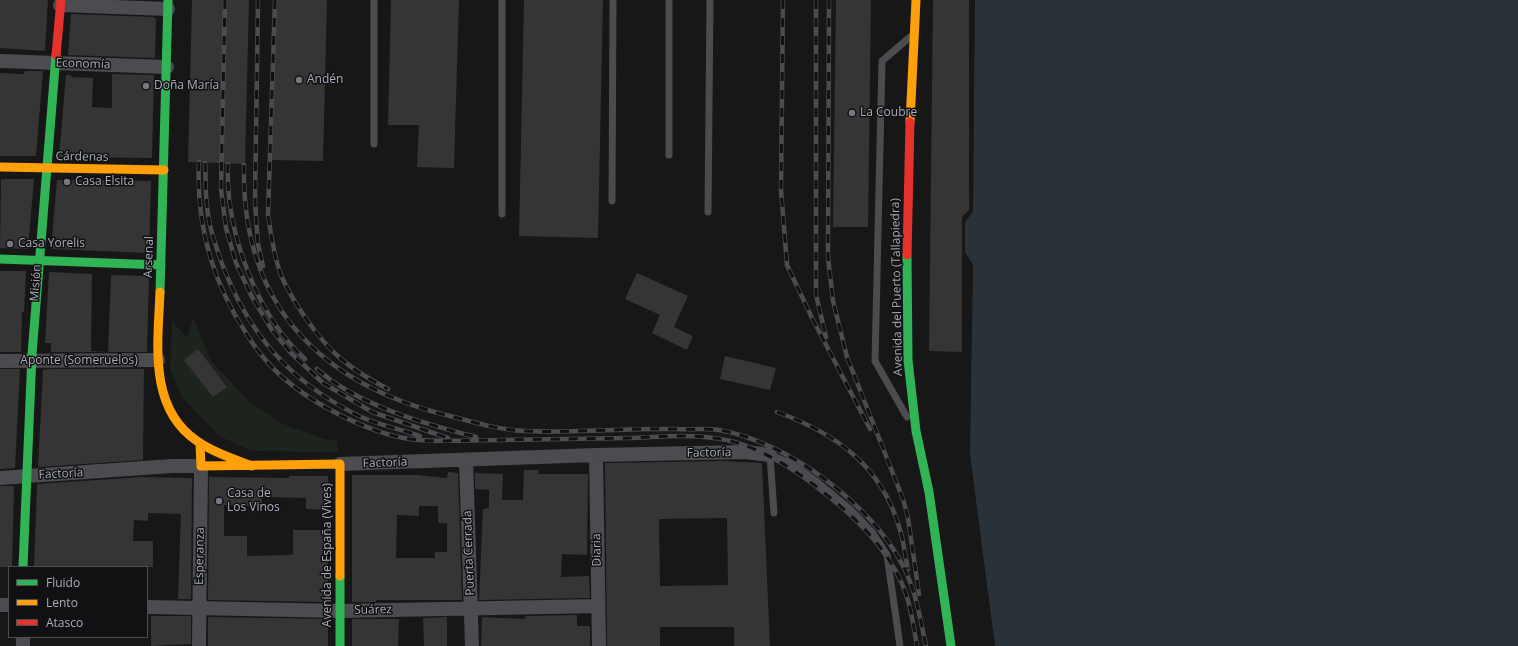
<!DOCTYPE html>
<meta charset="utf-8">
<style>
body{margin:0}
#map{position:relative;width:1518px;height:646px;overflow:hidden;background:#171717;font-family:"Open Sans",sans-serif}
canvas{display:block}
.legend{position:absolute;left:8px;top:566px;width:140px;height:72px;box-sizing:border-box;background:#111113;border:1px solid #4d4f55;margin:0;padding:5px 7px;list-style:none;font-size:12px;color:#a8adb8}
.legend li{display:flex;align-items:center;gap:8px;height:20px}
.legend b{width:20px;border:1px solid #4d4f55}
</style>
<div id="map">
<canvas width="1518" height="646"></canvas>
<ul class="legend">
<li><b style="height:5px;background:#30b455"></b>Fluido</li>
<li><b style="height:5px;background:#ff9f0a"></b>Lento</li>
<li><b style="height:5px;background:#e5322d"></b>Atasco</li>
</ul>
</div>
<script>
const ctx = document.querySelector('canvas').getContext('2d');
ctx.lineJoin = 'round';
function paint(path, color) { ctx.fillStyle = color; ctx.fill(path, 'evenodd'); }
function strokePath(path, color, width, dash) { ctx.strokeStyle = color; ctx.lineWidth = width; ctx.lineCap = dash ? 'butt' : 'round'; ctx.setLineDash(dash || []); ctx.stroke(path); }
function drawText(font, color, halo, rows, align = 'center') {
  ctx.font = font + ' "Open Sans",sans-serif'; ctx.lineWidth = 3; ctx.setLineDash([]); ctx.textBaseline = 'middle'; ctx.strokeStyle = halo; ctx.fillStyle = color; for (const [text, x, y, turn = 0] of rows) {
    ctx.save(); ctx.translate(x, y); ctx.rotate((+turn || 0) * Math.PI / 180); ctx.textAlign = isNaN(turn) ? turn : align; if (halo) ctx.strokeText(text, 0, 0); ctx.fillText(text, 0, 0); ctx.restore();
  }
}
paint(new Path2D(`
 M193 318 211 361 250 402 283 424 325 439 337 440 338 452 252 451 219 436 183 398 170 370 172 321 187 338Z`), '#1d241e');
paint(new Path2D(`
 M975 0H1518V646H995L970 454 973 265 965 252V222L973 212Z`), '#2a3239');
paint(new Path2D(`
 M0 0H48L45 51 0 48Z
 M192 0H249L245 164 188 162Z
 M275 0H327L323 161 270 160Z
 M391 0H459L454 168 417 167 419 125H388Z
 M524 0H603L598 238 519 236Z
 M836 0H871L868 227H833Z
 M933 0H969V210L962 217V352L929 351Z
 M71 14 153 17 156 19 155 58 68 55Z
 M25 71H43L36 156H0V73L24 74Z
 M112 74 154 75 152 158 59 157 66 75H71V77L93 78 92 107 112 108Z
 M1 179H34L28 249 0 248Z
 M57 180 151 181 149 253 51 249Z
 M0 271H26L24 312H22L21 352H0Z
 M49 272 92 274 91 351 108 352 111 275 149 276 147 352H51V343H45Z
 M637 273 688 296 674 327 693 336 687 350 652 333 660 315 625 299Z
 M198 349 227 387 213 397 184 360Z
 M725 356 776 368 770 390 720 379Z
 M0 369H20L15 468 0 469Z
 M51 369H144L143 460 38 467 43 370Z
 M725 461 762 463 770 646H734V627H660V646H607L605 463ZM727 518 728 585 660 586 659 519Z
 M524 470H539L538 474H588L587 555 562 554 561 577 589 576 590 598 479 600 483 509 489 508V490L475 489V473L503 474 502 500H523Z
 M448 472 458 473 462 600H376V602H352V475H416L447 478ZM419 506H438V523H447V552H435V558H396L397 515 419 516Z
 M289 476H328V510L306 509V498L262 497V507L224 505V536H247V556L289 555 293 554V530H328V602L208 600 209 477 289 478Z
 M141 477 192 478 191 599H178L181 514 148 513V521L134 520 133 541H153V567H34L37 484Z
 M0 486H14L12 567H0Z
 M577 615V626H590V646H481L482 617 525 619V616Z
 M151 616H191V644L151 646Z
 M208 617 328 619V646H208Z
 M447 617V646H424L423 618Z
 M352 619H399L398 646H352Z`), '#353536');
strokePath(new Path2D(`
 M502 0V214
 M374 144V0
 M669 155V0
 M612 201 613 0
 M708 212 710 0
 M907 417 875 361 882 61 910 37
 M774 513 770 455 791 463 816 481 850 509 872 532 887 555 900 646`), '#4b4c50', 7);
strokePath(new Path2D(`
 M60 5 168 9
 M0 61 167 67
 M0 361 158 360
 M596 455 599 646
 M466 460 472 646
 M340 464 596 455 745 452 770 455
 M0 478 172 466H201L199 646
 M0 605H9
 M147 607 340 611 598 606
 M23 637V646`), '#4b4c50', 14);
strokePath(new Path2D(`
 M907 255 908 360 916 431 929 492 951 646
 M0 259 161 265
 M160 292 168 0
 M23 567 32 354 56 55
 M340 576V646`), '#30b455', 9);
strokePath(new Path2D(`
 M910 122 916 0
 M0 167 164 170
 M160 292C158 343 148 408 197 441 213 452 233 459 252 466
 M200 444 201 466 340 464V576`), '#ff9f0a', 9);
strokePath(new Path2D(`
 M56 55 61 0
 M907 255 910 122`), '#e5322d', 9);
const rail = new Path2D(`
 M225 0 221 189 226 228 236 263 252 297 272 330 291 353 323 383 372 412 448 438
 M258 0 255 202 258 244 263 266
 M275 0 268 215C271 236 274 256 281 275 292 301 318 339 339 357 353 370 371 380 388 389
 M783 0 781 190 787 265 812 318 870 429
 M816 0V295L826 337
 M829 0 828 257 833 301 847 357 903 499 908 518 919 594
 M199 162C196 224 212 281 246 333 255 348 267 363 280 375 313 405 375 437 419 440 445 442 472 440 499 440 542 439 585 439 629 438 657 437 686 434 714 438 754 442 798 471 828 496 861 522 894 556 907 597 912 613 914 630 917 646
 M205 163C206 177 205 191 207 205 208 224 215 243 221 261 248 334 290 382 359 416 378 425 400 429 420 436
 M228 164C225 229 256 315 305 359
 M244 165C241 306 321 386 454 417 477 423 500 430 524 431 575 433 626 428 676 429 690 430 705 428 719 430 786 441 871 504 902 564 916 590 920 618 926 646
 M317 369C357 405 425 424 476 437
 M777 412C837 434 882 466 900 530 904 542 905 556 908 569`);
strokePath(rail, '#4b4c4f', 4.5);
strokePath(rail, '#111113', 3, [9]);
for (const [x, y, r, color] of [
 [299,80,4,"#757880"],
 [146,86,4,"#757880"],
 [852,113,4,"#757880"],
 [67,182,4,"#757880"],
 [10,244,4,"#757880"],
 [219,501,4,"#757880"]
]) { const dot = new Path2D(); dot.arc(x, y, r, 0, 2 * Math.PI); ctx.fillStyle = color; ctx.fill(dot); strokePath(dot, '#111113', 1.5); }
drawText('12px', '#a8adb8', '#111113', [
 ["Economía",83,64,2],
 ["Cárdenas",82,157,1],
 ["Arsenal",149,257,-88],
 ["Misión",36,283,-86],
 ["Avenida del Puerto (Tallapiedra)",897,287,-91],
 ["Aponte (Someruelos)",79,361],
 ["Factoría",709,453,-1],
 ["Factoría",385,463,-2],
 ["Factoría",61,474,-3],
 ["Diaria",597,550,-91],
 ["Puerta Cerrada",469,553,-92],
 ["Avenida de España (Vives)",328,555,-90],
 ["Esperanza",200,556,-89],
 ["Suárez",373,610,-1]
]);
drawText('12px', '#a8adb8', '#111113', [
 ["Andén",307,80],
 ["Doña María",154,86],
 ["La Coubre",860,113],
 ["Casa Elsita",75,182],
 ["Casa Yorelis",18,244],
 ["Casa de",227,494],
 ["Los Vinos",227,508]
], 'left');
</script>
